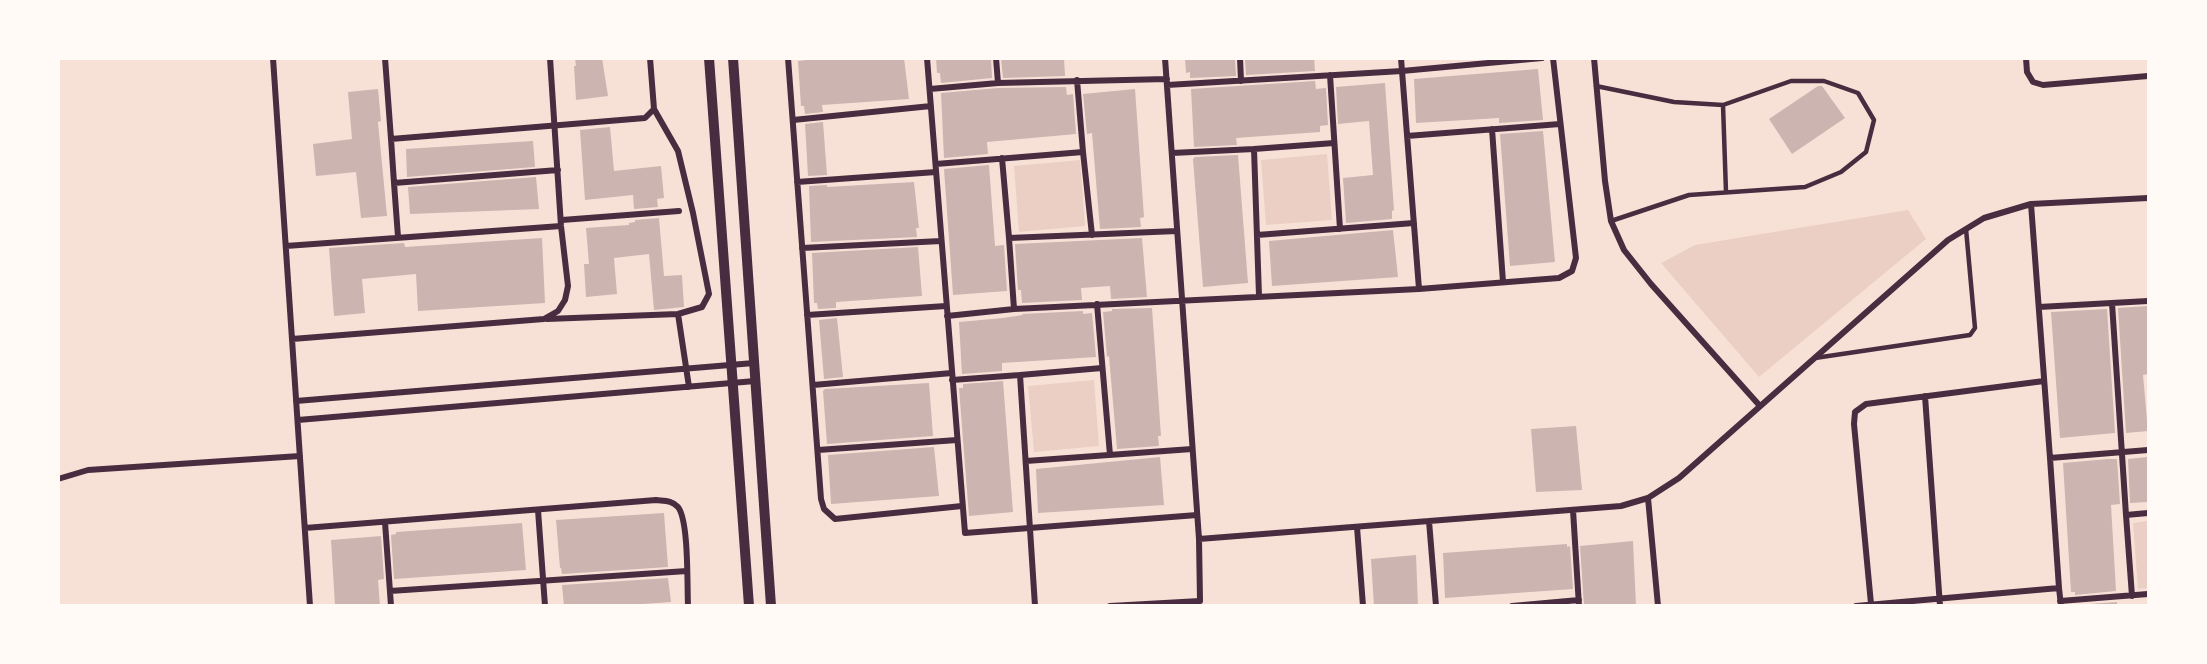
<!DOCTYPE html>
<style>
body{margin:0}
#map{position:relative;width:2207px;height:664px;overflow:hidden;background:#f7e1d7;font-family:"Open Sans",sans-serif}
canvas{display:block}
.frame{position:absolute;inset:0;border:60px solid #fffaf5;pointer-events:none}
</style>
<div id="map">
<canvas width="2207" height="664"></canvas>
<div class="frame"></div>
</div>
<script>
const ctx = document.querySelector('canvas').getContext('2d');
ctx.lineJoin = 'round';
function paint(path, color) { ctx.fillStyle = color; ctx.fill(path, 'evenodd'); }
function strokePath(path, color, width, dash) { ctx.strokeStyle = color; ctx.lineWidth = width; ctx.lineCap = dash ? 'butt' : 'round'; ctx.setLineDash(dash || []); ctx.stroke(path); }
paint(new Path2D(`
 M1327 154 1332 220 1266 225 1261 160Z
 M1080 160 1085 226 1019 232 1014 166Z
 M1908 210 1926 239 1759 377 1661 263 1695 245Z
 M1094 380 1099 446 1034 452 1028 386Z
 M2148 521V588L2138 589 2133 523Z`), '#ebcfc5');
paint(new Path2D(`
 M575 58H602L608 96 576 100 574 66H576Z
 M824 58H904L909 99 822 105 823 112 805 114 804 106H801L798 61Z
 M936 58H991L992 78 941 83 940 73H937Z
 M1001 58H1064L1065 76 1003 78Z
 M1185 58H1235L1236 76 1190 78V72L1186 73Z
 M1245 58H1314L1315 71 1246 75Z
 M1538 69 1543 120 1499 123V118L1416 123 1414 79Z
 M1315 81 1316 89 1326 88 1328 125 1320 126V132L1236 138 1237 145 1194 147 1191 89Z
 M1385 83 1394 210 1392 211V219L1346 223 1343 178 1373 175 1369 121 1338 124 1336 87Z
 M1818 86H1822L1845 118 1792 154 1769 119Z
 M1066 87 1067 95 1073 94 1076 134 987 142 988 154 944 158 941 93 998 88Z
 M378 89 381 121 378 122 387 216 361 218 356 172 316 176 313 144 352 139 348 92Z
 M1135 89 1144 217 1140 218 1141 227 1100 229 1092 133 1087 134 1083 94Z
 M823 122 827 175 808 176 805 124Z
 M610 127 614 171 661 166 664 198 657 199 658 207 634 209 633 195 585 200 580 130Z
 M1543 131 1555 262 1510 266 1500 134Z
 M533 141 535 167 407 177 406 149Z
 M1238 155 1248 283 1203 287 1193 159 1195 157Z
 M989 165 995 246 1004 245 1007 291 953 295 944 169Z
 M536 177 539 209 410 214 408 187Z
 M914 182 919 228H916L917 237 811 242 809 186 827 185V187Z
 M659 218 664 276 682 275 684 307 654 310 649 254 614 258 617 294 586 297 584 264H589L586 228 629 225V223L635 222V220Z
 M1393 230 1398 277 1272 286 1269 241Z
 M542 238 545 303 418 311 416 274 362 279 365 313 334 316 329 248 404 243 405 247Z
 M1142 238 1147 297 1111 299 1110 286 1081 288 1082 300 1022 303 1021 290H1018L1015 244Z
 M918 247 922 296 836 302V308L818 309 817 303H814L812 253Z
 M2148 306V374L2143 375 2148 431 2126 433 2118 308Z
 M1152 308 1161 436H1158L1159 446 1117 449 1109 356 1107 357 1103 312 1112 311V309Z
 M2107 309 2115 433 2060 438 2051 312Z
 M1083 311V314L1092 313 1096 357 1002 363V371L962 374 959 322 1003 318 1023 315 1022 314Z
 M837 318 843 377 824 379 819 320Z
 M1003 381 1013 512 969 516 959 388H963V384Z
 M929 383 933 436 827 444 823 391 825 389Z
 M1576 426 1582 490 1536 492 1531 429Z
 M934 447 939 496 831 504 828 455Z
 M1160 457 1164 505 1038 513 1036 469Z
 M2148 457V502L2130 503 2128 459Z
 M2108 459H2117L2120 504 2111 505 2116 591 2075 595V592H2071L2063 463Z
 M664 513 668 567 562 574 561 568H560L556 520Z
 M522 523 526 570 394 579 391 535 396 534V532Z
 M381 536 384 579 378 580 380 606H335L331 540Z
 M1633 541 1636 606H1584L1580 546Z
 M1567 544V547L1570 546 1573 589 1445 598 1443 553Z
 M1416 555 1418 606H1374L1371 559Z
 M668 578 671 602 615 606H564L562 585Z
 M2117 602V606H2076V605Z`), '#ccb4b1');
strokePath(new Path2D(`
 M1596 86 1674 102 1723 105 1791 81H1824L1858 93 1874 120 1866 152 1841 172 1805 187 1689 195 1611 221
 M1723 105 1726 192
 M1815 358 1970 335 1975 328 1966 229`), '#4a2c40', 4.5);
strokePath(new Path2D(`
 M273 58 310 606
 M385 58 391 139
 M788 58 821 499 824 509 835 519 962 506
 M927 58 965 533 1197 515
 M1240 58 1241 81
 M1594 58 1605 181 1611 221 1624 250 1651 284 1760 406
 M2026 58 2027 72 2033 82 2043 85 2148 76
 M1330 75 1340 229
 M998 83 1167 79
 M1167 85 1402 71 1542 58
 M930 89 998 83 996 58
 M793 120 931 106
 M1492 129 1503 282
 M1407 136 1560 124
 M1254 149 1334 143
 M1083 152 1092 235
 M1172 153 1254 149 1259 296
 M1002 158 1009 238
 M936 164 1083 152 1077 80
 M797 182 936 172
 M394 183 391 139 645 118 654 109 650 58
 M2031 204 2050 458 2148 450
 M562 220 679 211
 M1257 235 1414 223
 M398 237 394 183 558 170
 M286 246 561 226
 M802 248 941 241
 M1419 289 1559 278 1572 271 1576 258 1553 58
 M2112 303 2126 515 2148 513
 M1097 304 1110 455
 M2039 307 2148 301
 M1014 309 1419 289 1401 58
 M678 314 689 387
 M807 315 946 306
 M947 316 1014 309 1009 238 1177 231
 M547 319 678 314 702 307 709 294 693 213 678 151 654 109
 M292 339 544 319 558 311 565 300 568 286 561 226 550 58
 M1020 375 1102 368
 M952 380 1020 375 1035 606
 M813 385 952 373
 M1925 396 1940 606
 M296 401 754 363
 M298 420 755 381
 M818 450 957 440
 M2050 458 2059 588
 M1026 461 1192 449
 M58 479 88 470 300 456
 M1648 498 1658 606
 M538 510 545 606
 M1573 510 1579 606
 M2126 515 2132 596
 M1429 521 1436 606
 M385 522 391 606
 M1357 527 1363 606
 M305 528 656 500C664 501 672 500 678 507 689 521 687 585 688 606
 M1199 539 1621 506 1648 498 1679 478 1948 240 1984 218 2031 204 2148 198
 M390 591 687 571
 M2060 601 2148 594
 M1871 604 1854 424 1855 412 1866 404 2044 381
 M1110 606 1200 601 1199 539 1165 58
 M1512 606 1579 600
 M1856 606 2059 588 2061 606`), '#4a2c40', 6);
strokePath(new Path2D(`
 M709 58 749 606
 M733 58 771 606`), '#4a2c40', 10);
</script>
